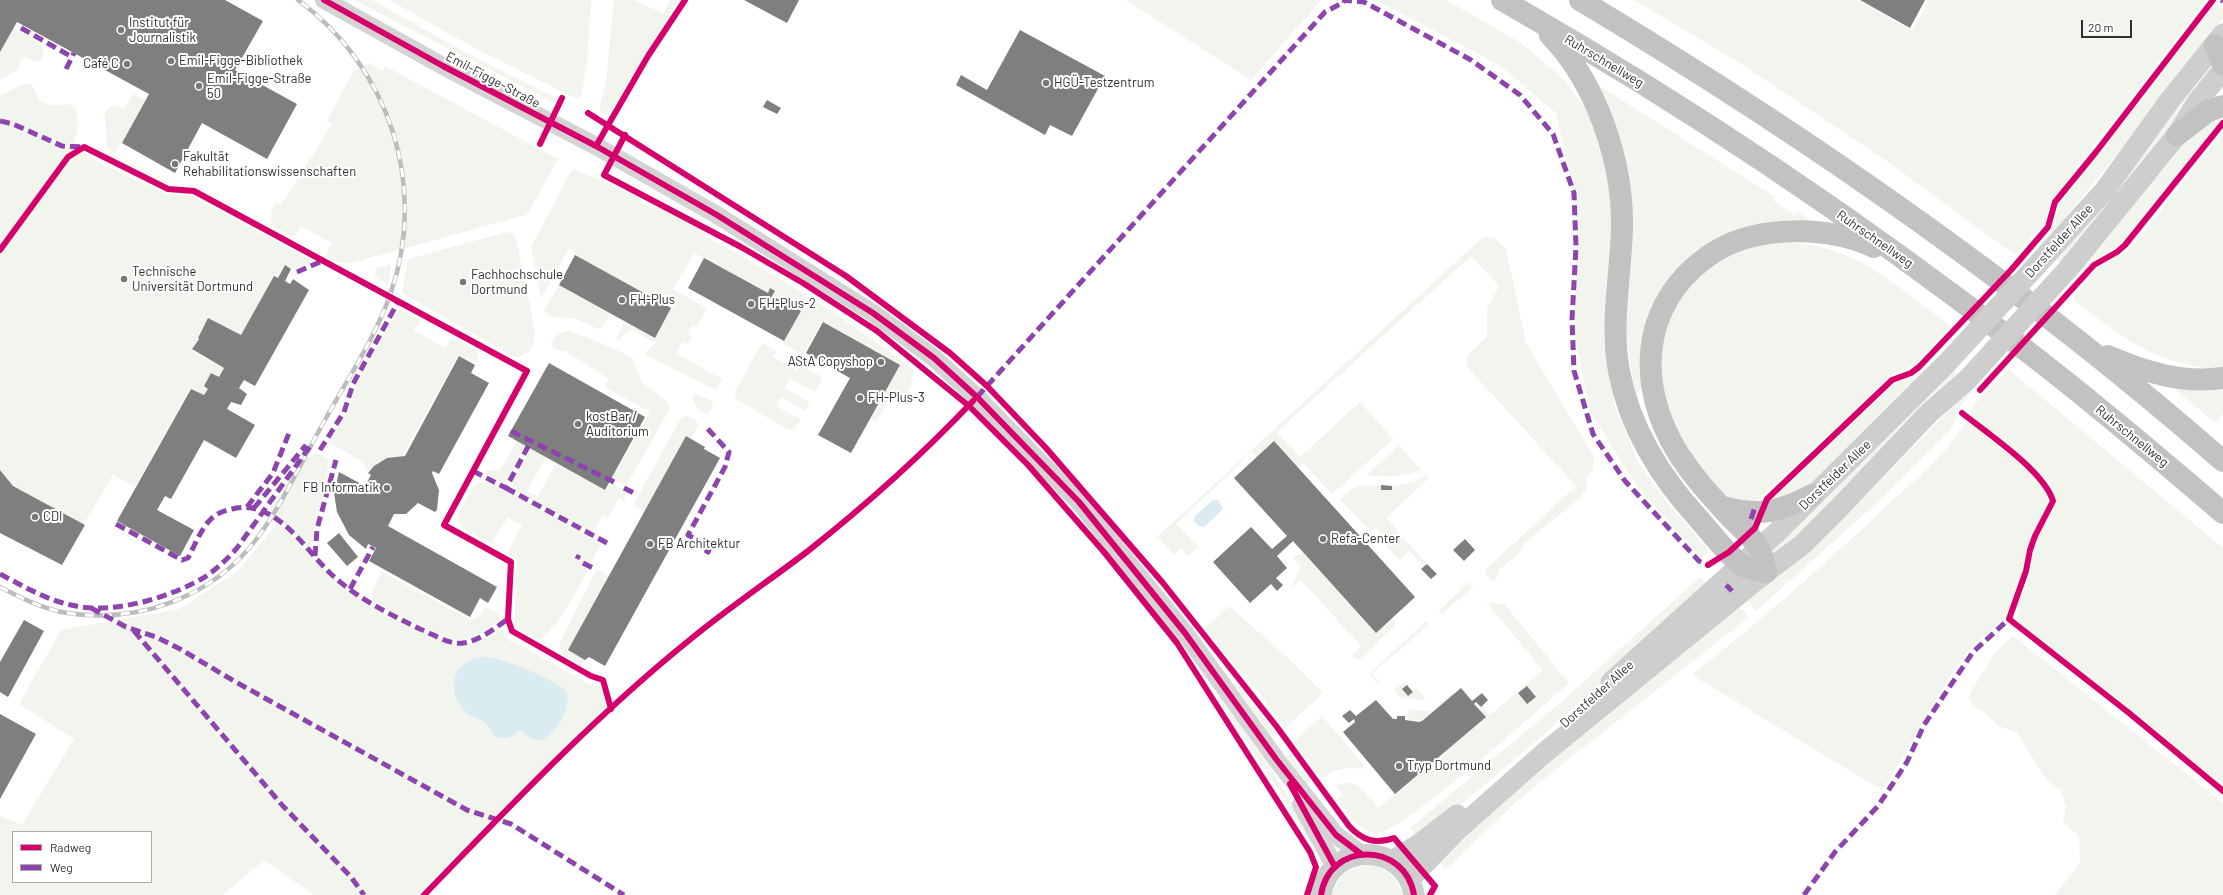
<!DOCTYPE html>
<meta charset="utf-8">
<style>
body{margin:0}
#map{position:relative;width:2223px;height:895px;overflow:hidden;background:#fff;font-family:Barlow,sans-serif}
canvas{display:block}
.legend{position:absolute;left:12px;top:831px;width:140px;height:52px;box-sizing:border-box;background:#fff;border:1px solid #acacac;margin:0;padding:5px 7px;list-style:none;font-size:12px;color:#303030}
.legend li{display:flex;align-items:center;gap:8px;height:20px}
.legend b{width:20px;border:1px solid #acacac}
.scale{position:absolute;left:2081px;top:20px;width:51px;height:18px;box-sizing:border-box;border:2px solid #303030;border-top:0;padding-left:5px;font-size:12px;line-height:14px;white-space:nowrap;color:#303030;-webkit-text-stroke:3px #fff;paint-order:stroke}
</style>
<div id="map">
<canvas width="2223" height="895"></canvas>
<ul class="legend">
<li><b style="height:5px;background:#d6006c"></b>Radweg</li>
<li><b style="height:5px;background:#8e44ad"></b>Weg</li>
</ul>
<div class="scale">20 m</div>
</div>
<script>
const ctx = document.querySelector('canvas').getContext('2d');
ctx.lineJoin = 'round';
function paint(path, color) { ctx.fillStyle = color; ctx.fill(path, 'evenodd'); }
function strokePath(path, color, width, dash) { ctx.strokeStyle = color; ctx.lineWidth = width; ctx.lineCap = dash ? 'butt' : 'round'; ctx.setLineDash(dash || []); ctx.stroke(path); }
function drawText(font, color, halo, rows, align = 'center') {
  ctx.font = font + ' Barlow,sans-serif'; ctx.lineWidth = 4; ctx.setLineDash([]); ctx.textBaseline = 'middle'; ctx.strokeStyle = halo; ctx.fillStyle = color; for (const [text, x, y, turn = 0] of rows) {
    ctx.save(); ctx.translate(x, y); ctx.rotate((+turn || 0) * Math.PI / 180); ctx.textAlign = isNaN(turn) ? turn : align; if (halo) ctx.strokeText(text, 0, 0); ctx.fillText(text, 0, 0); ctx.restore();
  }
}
paint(new Path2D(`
 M354 0H372L470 55 557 99 555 103Z
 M389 0H591L587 62 582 93 580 97 575 98 480 51Z
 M614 0H633L663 13 671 0H678L609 115 599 110 606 82Z
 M1126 0H1321L1251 80Z
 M1376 0H1446L1521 43 1561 77 1585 108 1601 142 1612 183 1613 230 1604 340 1614 405 1638 462 1666 501 1709 550 1701 558 1639 489 1589 410 1574 331 1577 227 1569 170 1556 113 1499 65Z
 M1634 0H1857L1912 31 1929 0H2206L2052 200 2044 224 2015 255 1881 157 1746 67Z
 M2215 3 2223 9V18L2151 112 2041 248 2038 246 2051 230 2061 201 2154 83Z
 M13 28 42 45 44 53 40 60 35 62 24 57 20 61 18 69 0 80V52Z
 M369 63 383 71 385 66 558 159 530 209 525 215 352 263C343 263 336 263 328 257L327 253 332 243 301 226 296 235 291 236 274 227C269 217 270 211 276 202L281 205 332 124 327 121 354 71Z
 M2209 66 2215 71 2061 263 2055 259Z
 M30 84C35 89 35 92 38 98 45 108 59 105 69 104L76 110 78 126 74 146 98 162 167 194 192 196 309 259 312 263 295 269 285 265 278 278 274 276 241 335 208 318 192 349V351L224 369 219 377 211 373 204 386 208 389 204 395 190 389 135 487 113 475 83 525 13 486 0 470V95L22 85Z
 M1598 85 1775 197 1773 200 1794 215 1797 211 1824 230 1683 264 1644 389 1635 392 1630 365 1626 327 1630 237 1593 91Z
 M133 94 145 100 122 143 114 153 107 147 105 112 111 106 125 108Z
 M2220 118 2216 127 2121 244 2089 262 2078 276 2076 274 2194 132 2203 121Z
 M2223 131V372C2198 367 2172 362 2148 351 2121 338 2096 317 2072 299L2098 268 2122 255 2133 246Z
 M575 169 642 199 640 202 651 208 657 206 705 231V236C778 275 849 320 915 371L911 378 912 383 905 396 894 390 876 422 870 419 900 365 822 321 803 355 783 344 801 311 772 296 775 291 770 288 768 293 694 253 673 289 707 308 697 327 692 325 688 334 692 336 687 344 682 341 676 353 722 379 716 390 644 354 656 343 630 329 618 340 616 339 625 321 655 338 671 308 575 255 576 253 569 249 541 298 531 247 572 170Z
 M507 232 512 234 516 239 535 330C535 345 531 357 514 357L402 293 408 259Z
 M1483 237H1494L1506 249 1526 343 1594 457 1593 470 1585 478 1588 486 1580 498 1525 543 1519 553 1500 569 1495 581 1490 580 1485 573 1487 568 1576 486 1467 367V356L1487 336V309L1499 286 1471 256 1277 432 1300 457 1360 402 1393 439 1332 494 1303 463 1297 468 1274 442 1257 457 1251 451 1231 473 1176 524 1198 547 1188 556 1181 548 1174 555 1157 537Z
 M1764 241C1784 242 1804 243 1824 248 1871 260 1912 298 1951 326L1913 366 1895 372 1752 505 1735 501 1718 492 1684 450 1661 400 1659 345 1675 301 1707 265Z
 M391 264 389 286 374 276 376 268Z
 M559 285 610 313 603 327 598 329 574 318 551 317 544 310Z
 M400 309 420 320 414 331 446 348 452 337 477 351 478 355 476 364 458 355 402 456 381 461 367 472 364 462 328 442 347 414 356 386 369 359Z
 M567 331 589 338 632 357 641 381 668 403 669 410 626 486 612 479 650 412 605 387 609 379 564 350 560 351 553 348 551 343 558 334Z
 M762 343 776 351 773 357 797 370 801 365 823 378 815 392 790 378 785 388 810 402 806 411 781 397 776 406 801 420 792 430 785 428 734 398 737 393 735 392Z
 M1937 357 1939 359 1817 478 1801 492 1769 502 1894 384 1922 372Z
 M2008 369 2223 548V787L2143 721 2025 628C2019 622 2017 618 2018 609 2019 597 2027 586 2030 574 2032 563 2033 550 2038 538 2047 517 2061 507 2049 482L1972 418 1970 412 1973 406Z
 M1953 370 1960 374 1821 518 1773 554 1768 548Z
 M1974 385 1976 387 1960 407 1953 426 1941 440 1870 509 1756 611 1747 600 1881 480Z
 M2175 386 2223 387V414L2217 421H2213L2177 391Z
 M694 393 712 401 713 405 710 412 705 414C698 409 691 402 694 393Z
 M686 416 692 418 698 423 697 428 645 512 633 505 681 418Z
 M1969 424 1974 426 2038 479 2049 498C2046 515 2034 529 2028 545 2020 570 2020 598 2003 619 1992 633 1975 641 1965 655 1933 697 1912 746 1882 790L1692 675C1761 620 1828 562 1891 502 1917 478 1945 455 1964 425Z
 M517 441 525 445 508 480 501 482 485 473 487 470 500 471Z
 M1399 445 1421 470C1400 477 1389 478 1367 475Z
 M531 448 546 457 527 491 538 496 556 463 605 490 611 482 624 490 625 501 619 498 608 518 603 515 593 533 514 490 512 483Z
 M318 453 328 459C328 490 314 518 311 549L269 510C280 494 300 457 318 453Z
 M1426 475 1429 478 1386 518 1427 564 1424 567 1409 551 1399 560 1386 546 1389 543 1376 528 1371 532 1340 499 1356 486 1381 485V490H1392V486L1414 482Z
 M483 482 495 484 601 543C590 565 559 631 539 640L518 630 514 623 517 560 507 553 522 526 508 517 491 544 462 528 457 517 473 486Z
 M278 523C308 549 332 583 366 604 392 620 423 631 451 644 470 647 481 638 497 628L502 629 510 641 520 645 589 684 603 687 606 708 531 780 417 895H314L264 860 223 895H0V816L22 825 74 739 19 704 61 630 179 609 237 572ZM13 832H151V882H13Z
 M1303 553 1375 632 1392 618 1396 625 1359 660 1352 655 1361 646 1301 580 1290 589 1301 567 1293 557Z
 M597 569 609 576 568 650 585 660 581 666 563 655 559 644Z
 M382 572 470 620 480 616 485 607 499 614 500 620C484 631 470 643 451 639 438 633 375 608 372 598 370 590 379 579 382 572Z
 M1700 577 1707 585C1614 674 1519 759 1418 839L1410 828 1559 704Z
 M1469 582 1473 587 1442 614 1439 610Z
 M1486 602 1504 604 1569 683C1543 705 1400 836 1376 833 1357 831 1348 813 1337 799L1343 794 1336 786C1356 775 1368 796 1378 808L1485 717 1479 709 1482 706 1490 715 1543 670Z
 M1229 606 1289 659 1323 693 1285 728 1259 693 1204 630Z
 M1739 607 1749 617 1545 778 1512 806 1446 869 1436 860 1458 837Z
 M1426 621 1429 625 1372 673 1380 683 1378 684 1369 674Z
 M2013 636 2223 803V895H2055L2080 862 2079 836 2063 823 2066 807 2061 791 2046 779 2017 733 1999 726 1984 712 1973 706 1969 698 1971 691 1996 652Z
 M1404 682 1407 685 1408 696 1417 688 1425 698 1423 700 1401 698 1394 690Z
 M1236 683 1274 731 1270 734 1234 684Z
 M1453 693 1454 694 1422 721 1407 720 1409 709 1432 711Z
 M1220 696 1274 774 1316 843 1312 846 1270 777 1218 698Z
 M1322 716 1364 765 1361 769C1344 766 1336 770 1321 778L1294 742Z
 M1290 753 1311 782 1308 785 1286 756Z
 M1371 865C1389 870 1397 878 1403 895H1332C1338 875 1351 866 1371 865Z`), '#f2f5ed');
paint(new Path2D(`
 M1213 500H1218L1223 508 1222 510 1204 527 1198 526 1194 521 1195 516Z
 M475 658C482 657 488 657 494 658 508 662 559 680 566 692 573 705 554 740 538 740 530 741 527 733 520 730 514 733 511 740 502 738 491 737 491 728 485 723 480 718 473 718 468 714 447 697 449 667 475 658Z`), '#daebf2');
paint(new Path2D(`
 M0 0H225L263 21 235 70 297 104 267 159 202 123 175 173 122 143 149 94 17 22 0 52Z
 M744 0H799L787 23Z
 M1860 0H1925L1910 28Z
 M1020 30 1105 76 1072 136 1050 125 1045 135 956 85 961 75 987 90Z
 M767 100 781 108 777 114 763 107Z
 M575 255 671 308 655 338 559 285Z
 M704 258 768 293 770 288 775 291 772 296 801 311 784 341 688 288Z
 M285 265 291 269 285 281 290 284 293 279 309 290 255 386 244 380 239 388 247 394 241 405 231 402 227 409 255 425 236 458 204 440 171 499 165 496 157 510 194 530 180 556 117 521 191 389 204 395 208 389 204 386 211 373 219 377 224 368 192 349 199 339 198 338 208 318 241 335 274 276 278 278Z
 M823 322 900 365 851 453 818 435 850 378 806 353Z
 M459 356 475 365 471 373 489 383 439 474 433 471 432 473 439 490 437 510 435 512 418 503 406 514H394L388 526 497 587 488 603 480 598 470 617 369 561 376 548 368 544 366 549 349 535 337 512 334 493 339 472 365 486 371 475 368 473 374 466 387 458 405 456Z
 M549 363 645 417 605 490 508 436Z
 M686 436 705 447 704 449 720 458 605 666 589 657 585 660 568 650Z
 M1274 441 1415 597 1376 633 1293 541 1277 556 1287 568 1276 578 1283 585 1277 591 1271 584 1250 603 1213 562 1251 527 1272 549 1287 536 1234 478Z
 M0 470 13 486 85 525 62 565 0 533Z
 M1381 485 1392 486V490H1381Z
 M339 533 358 557 347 566 327 543Z
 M1465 539 1475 550 1464 561 1453 550Z
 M1427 564 1437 574 1431 579 1421 569Z
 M24 620 44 631 8 697 0 692V662Z
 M1407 685 1413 692 1408 696 1402 689Z
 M1527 686 1536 697 1527 704 1518 693Z
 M1461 688 1472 701 1482 693 1488 700 1481 707 1476 702 1474 704 1486 717 1395 794 1343 732 1355 722 1354 719 1349 723 1342 716 1350 710 1356 716 1376 700 1393 719H1397V716H1405V720L1419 722 1422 721Z
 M0 714 36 734 0 799Z`), '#7f7f7f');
strokePath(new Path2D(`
 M324 0 443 66 596 146 717 215 873 313 934 358 977 397 1079 502 1185 633 1276 759 1336 835 1361 854
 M1301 804 1335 867`), '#d4d4d4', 18);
strokePath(new Path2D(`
 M2048 253 2105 190 2170 100 2223 34
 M2068 269 2177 135 2198 101 2223 70
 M1611 682 1775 534 1946 364
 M1392 861 1418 845 1457 815
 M1410 879 1455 832 1543 754 1766 572 1802 545 1839 508 1929 413 1967 380
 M1321 895C1329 841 1405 841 1414 895`), '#cecece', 21);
strokePath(new Path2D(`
 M1502 0C1683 103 1859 221 2024 349 2092 401 2158 457 2223 513
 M1580 0C1806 135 2025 288 2223 461
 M1550 35C1596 82 1623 161 1622 227 1621 275 1610 323 1619 371 1629 426 1660 477 1698 518 1706 527 1733 561 1742 565 1748 569 1758 570 1766 572
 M2215 45 2223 65
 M2177 135 2208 111 2223 106
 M2108 356C2145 372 2183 384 2223 378
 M1720 506C1758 517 1777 513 1812 495
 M1766 572C1764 565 1763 555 1759 548 1753 538 1741 528 1732 519 1717 503 1702 487 1689 469 1634 397 1634 302 1716 251 1759 225 1829 226 1874 247`), '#c2c2c2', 22);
const rail = new Path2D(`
 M0 587C21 598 43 609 67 613 139 624 214 597 258 537 284 501 303 459 325 420 348 378 376 337 391 292 428 185 389 67 298 0`);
strokePath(rail, '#bcbcbc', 4.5);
strokePath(rail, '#fff', 3, [9]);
strokePath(new Path2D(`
 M1946 364 2048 253
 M1967 380 2068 269`), '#cecece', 21);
strokePath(new Path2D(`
 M1342 0 1364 2 1471 60 1520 95 1553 134 1574 193 1576 247 1572 319 1574 371 1593 434 1625 481 1699 561 1708 565
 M2221 0 2223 1
 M21 28 72 57
 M66 69 74 53
 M0 121 13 124 62 146 83 147
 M297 272 322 261
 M977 397 1325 12 1344 2
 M511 431 616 483
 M320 450 344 412 353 384 398 302
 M473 471 506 488 531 441
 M506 488 607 543
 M624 488 634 493
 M247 507 273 473 289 433
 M254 508 306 445
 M1751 519 1755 507
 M116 524 182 560 188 558C194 547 200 531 209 521 215 514 223 511 232 509 275 498 304 548 330 573 355 597 389 614 420 629 433 634 449 645 463 643 479 641 495 628 508 619
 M706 545 688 535 725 467 729 452 707 428
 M705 550 708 552 710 547
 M315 556 317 529 336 460
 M577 559 579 555
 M583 563 593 568
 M0 574C25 587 48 601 76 606 115 614 171 597 205 577 217 569 227 559 237 548L311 445
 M1726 585 1732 591
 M350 589 373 547
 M91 608 126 627 156 637 180 649 234 681 467 810 511 824 624 895
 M134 631 282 805 351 877 364 895
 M1804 895 1835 852 1878 806 1907 762 1924 725 1973 652 2009 619`), '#8e44ad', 5, [10, 5]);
strokePath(new Path2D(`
 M324 0 443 66 596 146 717 215 873 313 934 358 977 397 1079 502 1185 633 1276 759 1336 835 1361 854
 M588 113 846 276 950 353 987 386 1046 448 1163 583 1277 727 1349 826C1362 840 1375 845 1394 838L1435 886 1430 895
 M625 135 604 175 741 247 803 283 877 331 969 406 1028 465 1104 552 1177 643 1310 852 1316 867 1307 895
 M540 144 562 98
 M596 146 648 56 685 0
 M0 250 68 157 84 147 168 189 194 191 527 371 444 525 511 562 508 619 512 631 591 676 603 680 611 709
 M1980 390 2094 265 2117 252 2125 245 2223 123
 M1962 413C1987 433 2044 471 2053 501L2035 536 2030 550 2026 571 2009 619 2129 713 2223 791
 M1708 565 1729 552 1755 528 1767 499 1892 380 1911 373 1919 367 2011 270 2048 227 2055 202 2096 152 2213 0
 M1290 784 1335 867
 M424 895C510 806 596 715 692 638 730 607 770 580 808 551 866 505 922 455 973 401
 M1321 895C1329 841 1405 841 1414 895`), '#d6006c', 6);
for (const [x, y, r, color] of [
 [121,30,4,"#787878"],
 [171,61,4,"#787878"],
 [127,64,4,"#787878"],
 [1046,83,4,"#787878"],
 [199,86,4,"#787878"],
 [175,164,4,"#787878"],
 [124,279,4,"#787878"],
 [463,282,4,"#787878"],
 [622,300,4,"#787878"],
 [751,304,4,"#787878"],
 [881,362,4,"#787878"],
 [860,398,4,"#787878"],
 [578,424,4,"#787878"],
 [387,488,4,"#787878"],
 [35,517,4,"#787878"],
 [1323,539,4,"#787878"],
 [650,544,4,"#787878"],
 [1399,766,4,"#787878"]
]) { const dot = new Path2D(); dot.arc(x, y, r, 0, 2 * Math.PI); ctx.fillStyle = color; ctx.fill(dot); strokePath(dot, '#fff', 1.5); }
drawText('13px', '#303030', '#fff', [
 ["Institut für",129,23],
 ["Journalistik",129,38],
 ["Emil-Figge-Bibliothek",179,61],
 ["Café C",119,64,"right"],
 ["Emil-Figge-Straße",207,79],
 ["50",207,94],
 ["HGÜ-Testzentrum",1054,83],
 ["Fakultät",183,157],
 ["Rehabilitationswissenschaften",183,172],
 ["Technische",132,272],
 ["Universität Dortmund",132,287],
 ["Fachhochschule",471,275],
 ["Dortmund",471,290],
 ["FH-Plus",630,300],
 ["FH-Plus-2",759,304],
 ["AStA Copyshop",873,362,"right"],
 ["FH-Plus-3",868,398],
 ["kostBar /",586,417],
 ["Auditorium",586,432],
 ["FB Informatik",379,488,"right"],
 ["CDI",43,517],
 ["Refa-Center",1331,539],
 ["FB Architektur",658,544],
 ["Tryp Dortmund",1407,766]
], 'left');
drawText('13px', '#303030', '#fff', [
 ["Ruhrschnellweg",1604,61,31],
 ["Emil-Figge-Straße",493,80,28],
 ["Ruhrschnellweg",1875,239,35],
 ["Dorstfelder Allee",2059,241,-48],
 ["Ruhrschnellweg",2132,436,39],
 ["Dorstfelder Allee",1835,475,-44],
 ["Dorstfelder Allee",1597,694,-42]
]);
</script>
